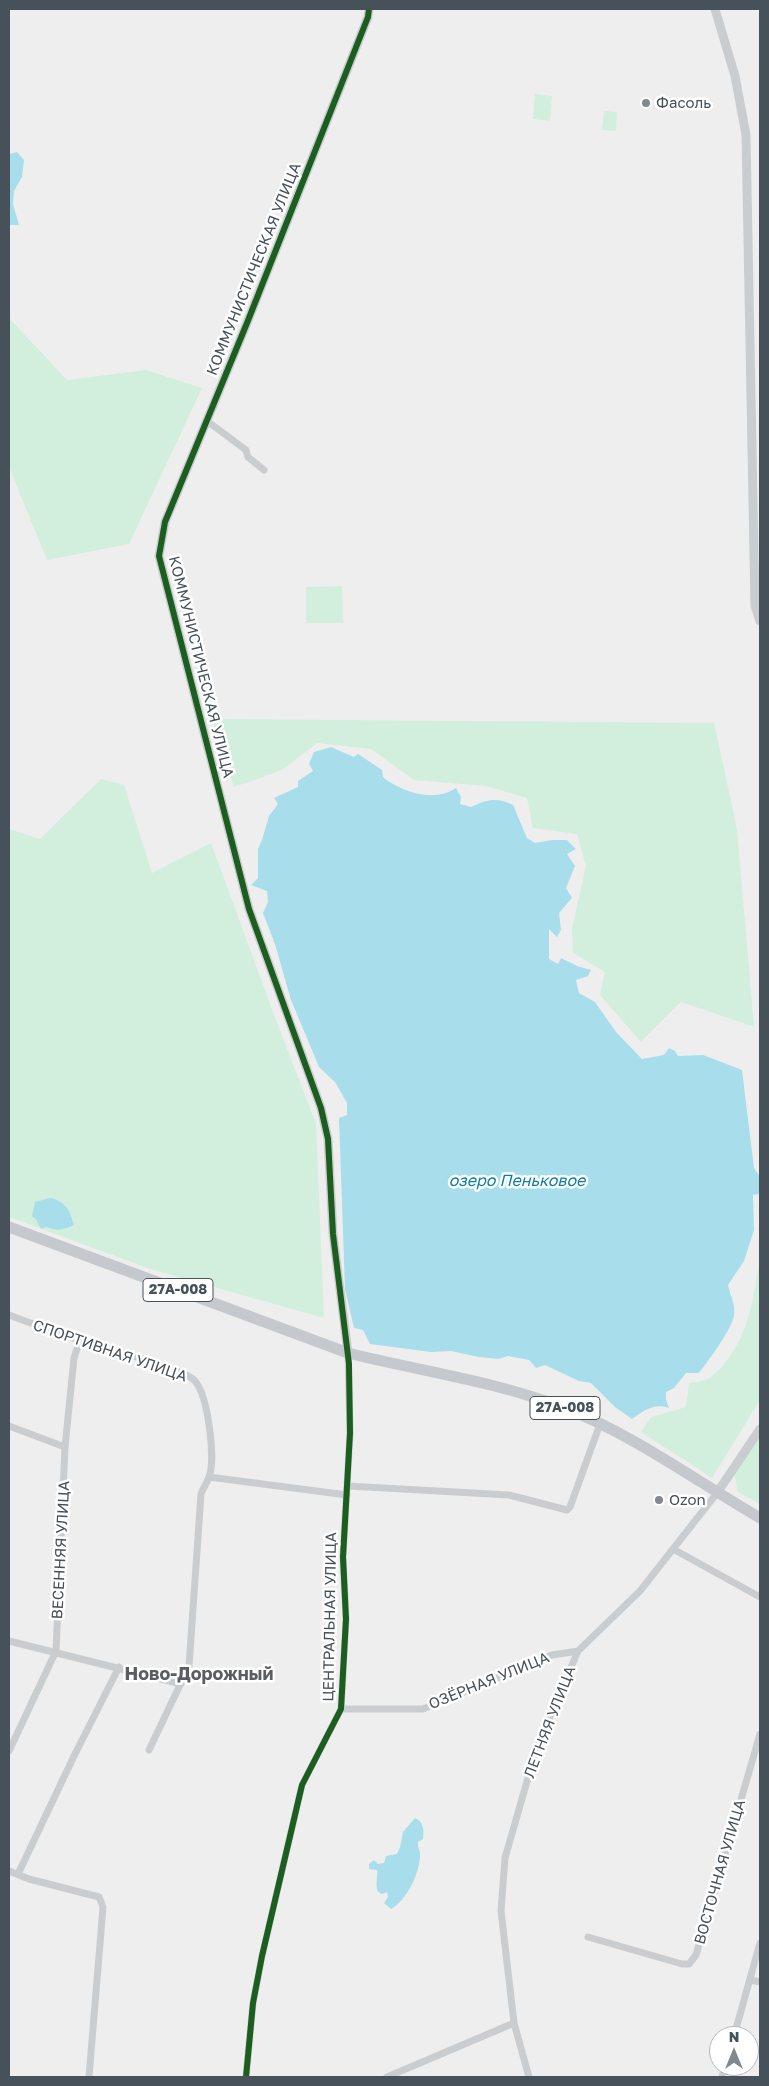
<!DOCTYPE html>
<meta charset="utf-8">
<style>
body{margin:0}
#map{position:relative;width:769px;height:2086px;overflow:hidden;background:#efeeee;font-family:"Golos Text",sans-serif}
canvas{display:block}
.frame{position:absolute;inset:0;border:10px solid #46515a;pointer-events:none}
.north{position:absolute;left:709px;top:2026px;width:50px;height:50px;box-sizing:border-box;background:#fff;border:1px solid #b5b9bd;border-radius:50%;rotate:0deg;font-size:14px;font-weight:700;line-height:20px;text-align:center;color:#46515a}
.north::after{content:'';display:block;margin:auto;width:18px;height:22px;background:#81888e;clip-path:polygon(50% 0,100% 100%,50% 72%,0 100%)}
</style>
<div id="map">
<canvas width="769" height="2086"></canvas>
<div class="frame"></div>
<div class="north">N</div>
</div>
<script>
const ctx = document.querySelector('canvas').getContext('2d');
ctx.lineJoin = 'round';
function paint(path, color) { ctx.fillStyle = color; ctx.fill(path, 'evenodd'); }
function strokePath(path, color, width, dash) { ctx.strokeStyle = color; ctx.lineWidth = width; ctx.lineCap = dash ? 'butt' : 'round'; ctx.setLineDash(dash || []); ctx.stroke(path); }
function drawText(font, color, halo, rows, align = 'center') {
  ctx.font = font + ' "Golos Text",sans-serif'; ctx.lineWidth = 5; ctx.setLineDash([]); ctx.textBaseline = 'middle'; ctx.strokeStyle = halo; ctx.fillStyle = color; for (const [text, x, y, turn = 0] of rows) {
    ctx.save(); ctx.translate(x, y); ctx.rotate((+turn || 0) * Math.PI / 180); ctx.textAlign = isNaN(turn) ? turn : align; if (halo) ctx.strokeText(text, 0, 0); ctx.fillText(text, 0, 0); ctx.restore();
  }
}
paint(new Path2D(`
 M535 94 552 96 550 121 533 119Z
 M604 111 617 112 616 131 602 130Z
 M9 318 67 380 146 370 202 388 129 544 47 560 9 467Z
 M342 586 343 623H306V587Z
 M212 719 714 723 737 829 754 1027 681 1002 641 1042 600 995 605 972 573 953 572 929 586 866 577 834 533 828 527 798 486 786 414 780 371 749 317 743 282 770 234 787Z
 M101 779 124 785 152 873 211 843 273 1012 316 1124 324 1318 150 1269 9 1217V829L40 839Z
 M760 1254V1400L712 1478 641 1432 651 1417 686 1407 689 1383C696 1382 706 1381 711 1377 747 1348 755 1297 760 1254Z
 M760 1427V1504L738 1492 733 1469Z`), '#d2eedd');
paint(new Path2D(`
 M17 152 24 160 22 177 14 191 13 204 19 225H9V154Z
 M331 747 354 757 358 754 382 770 383 777C401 792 434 803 456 788L461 797 460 804 471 807C488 799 497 797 513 805L527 838 535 843 552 840H567L576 849 567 854 575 866 566 888 572 898 559 913 561 930 557 937 549 929V959L558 964 561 958 577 966 591 970 588 976 576 980 579 993 595 1002 616 1032 642 1059 664 1055 669 1048 675 1051 678 1056 703 1055 742 1070 754 1168 760 1177V1194L753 1195 754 1230 744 1261 728 1285C730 1295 736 1306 734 1316 731 1330 709 1360 699 1373H686L674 1388 666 1392V1400L669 1408C654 1403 645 1410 632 1419L615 1407 591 1383 579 1381 545 1365 536 1368 529 1360 508 1356 498 1359 479 1357 451 1351 431 1352 370 1344 363 1330 354 1328 345 1289 339 1118 347 1115V1103L335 1082 319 1067 291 1000 275 944 263 913 268 902 267 891 251 885 258 878V849L262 840 269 816 278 804 274 798 298 787V781L313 771 309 764 314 752Z
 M50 1198C66 1201 70 1211 74 1225 64 1230 57 1231 46 1227L41 1229 36 1219 32 1216 35 1202Z
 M415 1818C424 1822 424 1830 423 1839L418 1842C417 1847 421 1851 420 1857 419 1875 406 1901 391 1909L384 1903 388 1897 387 1892 382 1894 378 1892C375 1884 378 1878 377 1870L369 1869V1864L374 1860 378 1864 384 1863 386 1856 397 1854 400 1847 403 1832Z`), '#a8ddec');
strokePath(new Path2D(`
 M207 421 246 450 248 457 264 470
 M9 1315C33 1324 57 1333 81 1341 102 1348 184 1368 195 1381 208 1396 216 1459 209 1477 207 1483 203 1488 201 1494L189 1666 149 1750
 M9 1426 65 1447
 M209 1477 347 1495
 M348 1486 509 1495 567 1510 570 1507 600 1424
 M673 1549 760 1597
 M9 1641 181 1684
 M341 1709H423L552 1655 578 1651
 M9 1751 56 1651 65 1447 74 1358 80 1340
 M9 1871 29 1879 99 1897 103 1907 89 2077
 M18 1874 74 1756 119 1667
 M588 1937 682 1964H689L696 1955 760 1734
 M750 1980 760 1982
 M734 2036 760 1943
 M246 2077 253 2003 262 1956 302 1785 341 1709 346 1619 343 1557 350 1433 348 1353
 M387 2077 514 2023
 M529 2077 514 2023 501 1911 505 1858 536 1750 578 1651 640 1591 717 1493
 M722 2077 725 2066`), '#cacdcf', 7);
strokePath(new Path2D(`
 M715 9 735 76 746 135 755 606 760 621
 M348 1353 333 1234 328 1139 321 1108 249 909 159 556 165 522 247 323 368 17 369 9
 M717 1493 760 1429`), '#cacdcf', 9);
strokePath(new Path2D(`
 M9 1227 348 1353C420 1371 495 1381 565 1408 634 1435 696 1481 760 1518`), '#c5c9cd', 11);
strokePath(new Path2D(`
 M246 2077 253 2003 262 1956 302 1785 341 1709 346 1619 343 1557 350 1433 349 1364 333 1234 328 1139 321 1108 249 909 159 556 165 522 247 323 368 17 369 9`), '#1b5e20', 6);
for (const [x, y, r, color] of [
 [646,103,5,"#81888e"],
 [659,1500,5,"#81888e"]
]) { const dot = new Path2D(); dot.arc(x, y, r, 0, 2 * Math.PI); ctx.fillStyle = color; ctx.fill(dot); strokePath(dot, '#fff', 2); }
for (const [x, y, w] of [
 [178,1290,70],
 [565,1408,70]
]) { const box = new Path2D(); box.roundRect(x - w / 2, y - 11.5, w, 23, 4); ctx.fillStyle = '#fff'; ctx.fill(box); strokePath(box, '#46515a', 1); }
drawText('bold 14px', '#46515a', null, [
 ["27А-008",178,1290],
 ["27А-008",565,1408]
]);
drawText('15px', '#46515a', '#fff', [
 ["Фасоль",656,103],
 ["Ozon",669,1500]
], 'left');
drawText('15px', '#46515a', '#fff', [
 ["КОММУНИСТИЧЕСКАЯ УЛИЦА",254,269,-68],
 ["КОММУНИСТИЧЕСКАЯ УЛИЦА",201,667,76],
 ["СПОРТИВНАЯ УЛИЦА",110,1351,19],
 ["ВЕСЕННЯЯ УЛИЦА",61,1550,-87],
 ["ЦЕНТРАЛЬНАЯ УЛИЦА",330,1617,-89],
 ["ОЗЁРНАЯ УЛИЦА",489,1681,-22],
 ["ЛЕТНЯЯ УЛИЦА",550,1722,-69],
 ["ВОСТОЧНАЯ УЛИЦА",720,1872,-74]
]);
drawText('italic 16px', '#0e7f9f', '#fff', [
 ["озеро Пеньковое",517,1181]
]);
drawText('bold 18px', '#5a5e62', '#fff', [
 ["Ново-Дорожный",199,1674]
]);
</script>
